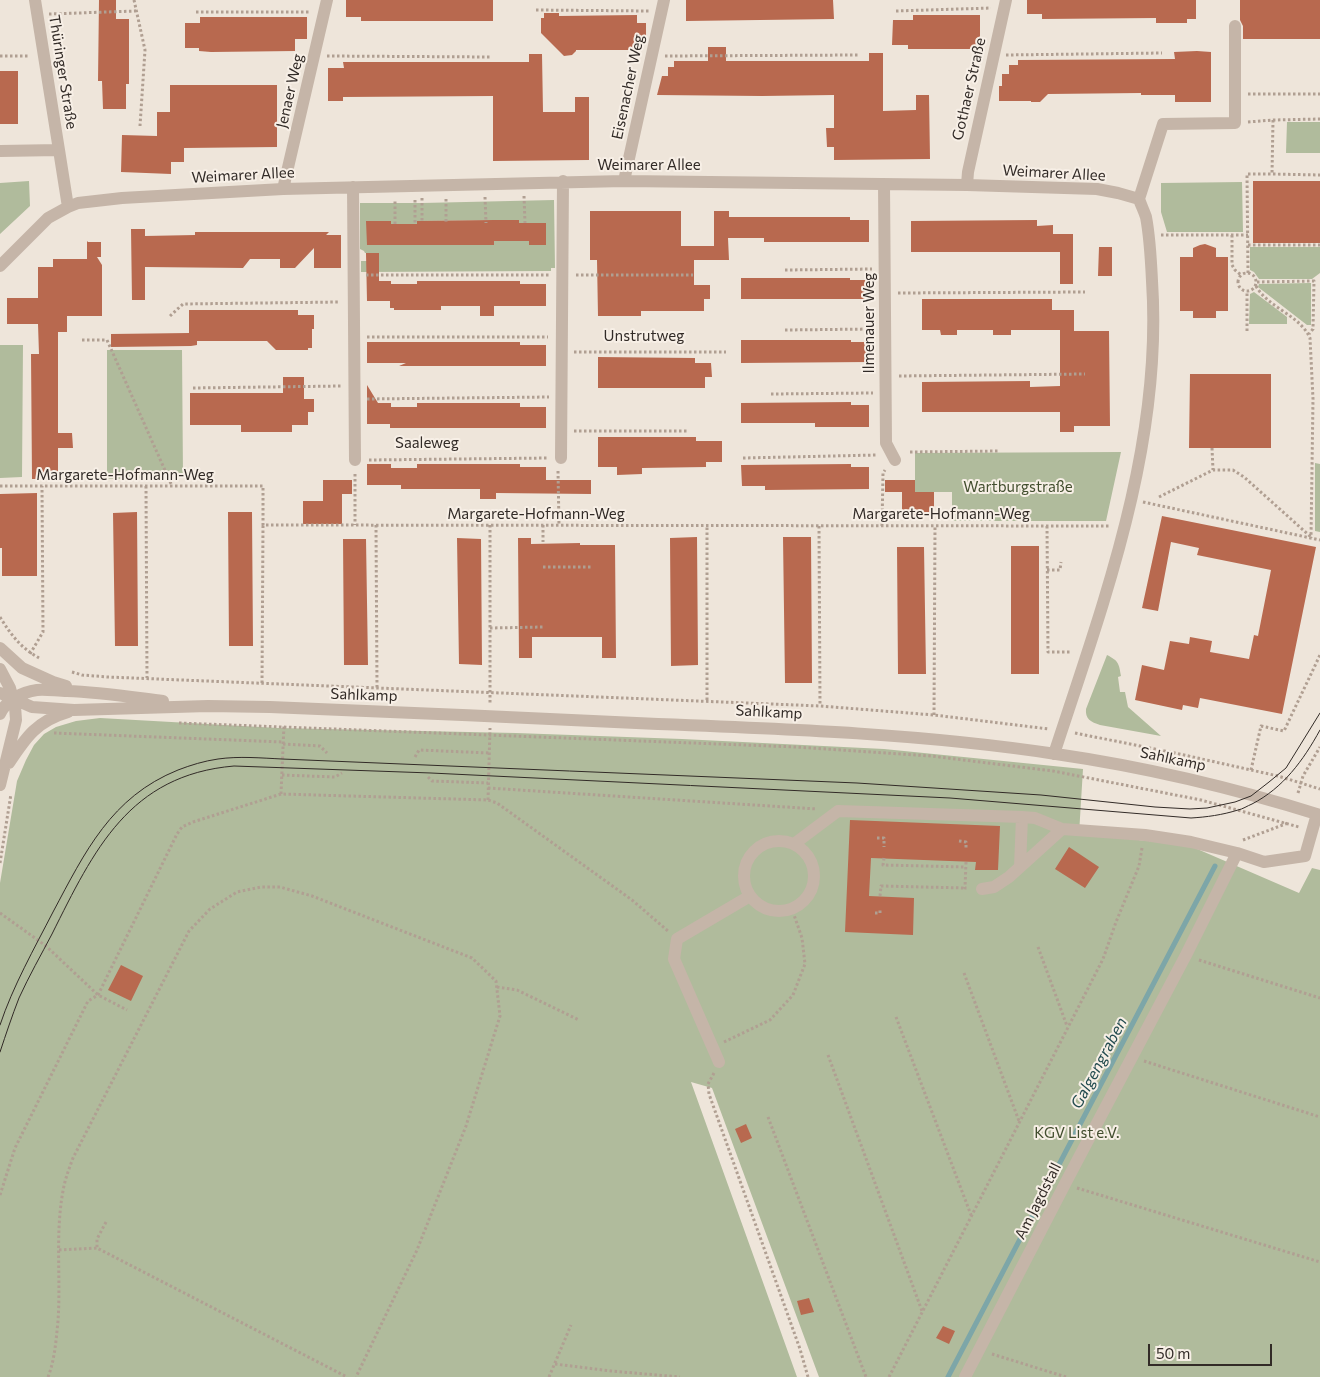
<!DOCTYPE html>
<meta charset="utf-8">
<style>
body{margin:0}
#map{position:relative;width:1320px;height:1377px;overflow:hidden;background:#eee5da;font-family:Commissioner,sans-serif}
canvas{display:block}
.scale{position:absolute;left:1148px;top:1344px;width:124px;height:22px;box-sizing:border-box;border:2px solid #322b27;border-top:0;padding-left:6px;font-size:15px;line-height:18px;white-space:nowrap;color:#322b27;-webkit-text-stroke:4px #f7efe6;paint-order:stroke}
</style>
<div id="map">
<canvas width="1320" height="1377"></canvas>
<div class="scale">50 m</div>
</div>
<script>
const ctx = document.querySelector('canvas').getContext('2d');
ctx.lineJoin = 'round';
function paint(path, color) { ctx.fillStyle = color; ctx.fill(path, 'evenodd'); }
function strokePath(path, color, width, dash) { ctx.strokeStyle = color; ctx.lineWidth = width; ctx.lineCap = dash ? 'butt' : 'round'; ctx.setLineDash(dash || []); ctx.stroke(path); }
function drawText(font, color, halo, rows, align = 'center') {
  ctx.font = font + ' Commissioner,sans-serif'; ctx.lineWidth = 4; ctx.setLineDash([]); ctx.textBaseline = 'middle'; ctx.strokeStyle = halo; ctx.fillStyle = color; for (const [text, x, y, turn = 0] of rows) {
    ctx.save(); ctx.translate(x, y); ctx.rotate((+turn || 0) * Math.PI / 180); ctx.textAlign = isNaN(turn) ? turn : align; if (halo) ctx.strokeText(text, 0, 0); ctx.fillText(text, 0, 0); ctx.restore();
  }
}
paint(new Path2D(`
 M1287 122H1320V153H1286Z
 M29 181 30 206 0 234V183Z
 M1242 182 1243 232H1167L1161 212V183Z
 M554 200 555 268H551V271L361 272V261H379L378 253H365L364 251 360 249V203H422ZM519 220V223H546L545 245H529V240L494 241V245H441V241L417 245H391L390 241H367V221H390L391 224H417V221Z
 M1250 247H1320V273L1312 279H1259L1254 272 1250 270Z
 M1311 283V325H1307L1258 287 1259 284Z
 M1254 292 1287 317V324H1249L1250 294Z
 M0 345H23L22 477 0 478Z
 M107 350H182L183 478 107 479Z
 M1121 452 1106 521H952V492H915V453Z
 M1315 463 1320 464V532L1315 531Z
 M1107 655C1119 661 1119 664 1121 676L1118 677 1120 692H1125L1128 707 1161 736 1100 725C1091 722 1085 719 1086 709Z
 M100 718 278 728 516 733 682 739 884 749 1083 769 1079 834 1188 845 1299 893 1312 868 1320 870V1377H819L712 1088 691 1082 797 1377H0V883L17 781 26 760 34 745 44 734 56 727 76 721Z`), '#b0bb9c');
strokePath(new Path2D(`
 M948 1377 1215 866`), '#7da6a8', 5);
paint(new Path2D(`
 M99 0H116V19H129V84H126V109H103L102 81H98Z
 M346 0H493V21H361V17H346Z
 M686 0H833L834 19 686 21Z
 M1027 0H1196V19H1187V23H1156V18L1042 19V14H1027Z
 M1240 0H1320V39H1243V26L1240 20Z
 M544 13H559V16L637 15V23H646V37H637V50H576V51L572 55 564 56 541 33V18H544Z
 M913 15H980V49H908V45H892L893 20H913Z
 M200 17H307V39H295V51L211 52 199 51V48H185V23H200Z
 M708 47H726V61H869V53H883V111L916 110V95H929L930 159 834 160V147H827L826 128H834V95L762 96 657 95 662 76H668V67H674V61H708Z
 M1197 51 1211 52V102H1175V95H1141V93L1048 94 1040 102H1031V101H999V86H1002V74H1009V65H1018V60L1175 59 1174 52Z
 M529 54H542L543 112H575V97H589V160L493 161V96L343 97V101H328V68H344L343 62H529Z
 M0 71H18V124H0Z
 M170 85H277V147L184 148V162H171V174L121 172 122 135 157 136V112H170Z
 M1253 181H1320V243H1253Z
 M590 211H681V246H714V211H729V217H850V220H869V242H764V238H728L729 260H694V285H710V299H704V311H641V316H598L597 260H590Z
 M493 220H519V223H546V245H529V241H494V245H367L366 221H391V224H417V221Z
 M1037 220V226L1053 225V234H1073V284H1060V252H911V221Z
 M131 229H145V236L195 235V232H329L326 235H341V268H314V248L295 268H280V259H250L243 268 145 267V300H132Z
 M87 241 88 242H101V257H97L102 265V316H67V332H58V433H72L73 448H58V479H32L31 354H39L38 324H7V298H38V267H53V259H87Z
 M1205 244 1216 248V257H1228V311H1216V318H1193V311H1180V257H1193V248L1200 245Z
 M1099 247H1112V276H1098Z
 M366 253H379V281H391V284H417V281H520V284H546V306H494V316H480V306H441V310H394V308H390V301H367Z
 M741 278H850V280H869V299H741Z
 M922 299H1052V310H1074V331H1109L1110 426H1074V432H1060V412H922V382L1030 381V387L1060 386V330H1011V335H993V330H957V335H941L940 330H922Z
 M189 310H298V315H314V329H312V348H308V350H276L267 341H197V345L191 346 111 347V334L189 333Z
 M741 340H851V342H869V362L741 363Z
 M367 342H520V345H546V366H399L406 363H367Z
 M598 357 695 358V363H711L712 377H705V388H598Z
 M1190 374H1271V448H1189Z
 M283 377H304V399H314V412H308V425H292V432H241V425H190V393H283Z
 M367 385 378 403H391V407H417V403H520V407H546V428H390V424H367Z
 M851 402V405H869V427H815V423H741V403Z
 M598 437H696V441H722V462H706V467L642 468V474L617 475V467H598Z
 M367 464H391V468H417V464H520V467H546V480H591V494L496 493V499H480V489H401V485H367Z
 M851 464V467H869V489L765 490V486H742L741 465Z
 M323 480H352V494H342V524H303V501H323Z
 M885 480H915V492H934V517H902V492H885Z
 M37 493V576H2V548H0V494Z
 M137 512 138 646H115L113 513Z
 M228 512H252L253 646H229Z
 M1162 516 1316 547 1282 714 1200 698 1198 708 1183 705 1182 710 1135 700 1142 665 1164 670 1170 641 1189 644 1190 637 1212 641 1210 652 1249 659 1254 635 1258 636 1271 570 1197 555 1199 548 1171 542 1158 611 1142 608Z
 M697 537 698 665 671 666 670 538Z
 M783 537H811L812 683H785Z
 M457 538 481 539 482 665 459 664Z
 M518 538H531V544L580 543V545H615L616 658H602V637H532V658H519Z
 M343 539H366L368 665H344Z
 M1011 546H1039V674H1011Z
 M897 547H924L926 674H898Z
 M850 820 1000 826 998 870H975L976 862 871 858 869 896 914 898 913 935 845 932Z
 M1069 847 1099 867 1085 888 1055 869Z
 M121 965 143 976 131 1001 108 990Z
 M746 1124 752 1138 741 1143 735 1129Z
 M809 1298 814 1312 801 1315 797 1301Z
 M943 1326 955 1331 949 1344 936 1338Z`), '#b8694f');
strokePath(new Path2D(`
 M134 0 145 50 140 126
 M536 10 649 11
 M896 11 991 8
 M196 12H311
 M49 14 136 11
 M1006 55 1162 53
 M0 56H30
 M327 56 491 57
 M665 56 858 55
 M1248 94H1320
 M1273 120 1272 174 1320 175
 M1248 122 1273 120 1320 119
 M524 196 525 223
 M485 197 486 223
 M422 198V221
 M446 199V224
 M415 200V224
 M395 224V200
 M1161 235H1248
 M1232 235V265L1235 270 1241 275
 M1248 245H1320
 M785 270 872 269
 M1238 282a9 9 0 1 1 18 0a9 9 0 1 1-18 0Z
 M1248 273 1247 174H1272
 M366 275H549
 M576 275H693
 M1257 282 1314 281 1313 329 1309 334
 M1256 286C1268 308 1300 315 1310 338L1313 399 1311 538
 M898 293 1085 292
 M170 316 183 304 340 302
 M785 330 872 329
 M1247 331V292
 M367 337H548
 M82 340H107L172 486
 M574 352H726
 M899 376 1085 374
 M193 388 341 386
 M771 394 873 393
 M367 399 549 397
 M574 431H688
 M1212 448 1213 470
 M910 452 1000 451
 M743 458 877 455
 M369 460 548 458
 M558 471 559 525
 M355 474V525
 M0 486H263V525L1110 526
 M146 486 147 678
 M1159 497 1213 470H1233L1244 477 1311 537
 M1143 502 1320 540
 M376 525 377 688
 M490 525V704
 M543 525V542
 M819 526 820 706
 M882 526 883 473 885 470
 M1047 526 1048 652H1072
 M543 567H592
 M1047 570H1060L1061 562
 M0 617C11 635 21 648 39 658
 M490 628 544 627
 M30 654 43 632 42 486
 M72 672 82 675 108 677 820 706 934 715 1049 729
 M262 683 263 525
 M707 700V525
 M934 715 935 526
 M179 723 796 747 931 756 1053 771 1201 800 1299 827
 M54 733 283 742
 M1075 733 1175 753 1278 776 1320 789
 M283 744 320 746 327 753
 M415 757 419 750 489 753
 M1251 770 1261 726 1284 731 1320 655
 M282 775 335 777 342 773
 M428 777 432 781 488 783
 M488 788 817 809
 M1298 793 1303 776 1320 747
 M281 794 284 725
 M488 800 490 728
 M877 838H884V847
 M1243 840 1288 823
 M959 841 966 842V850
 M884 858 883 865 966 867
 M966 862 965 888H967
 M0 863 11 794
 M880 896 881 886 965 888
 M0 913 46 946 98 995 127 1010
 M875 913H880V908
 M1038 947 1067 1026
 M1199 960 1320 998
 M964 973 1019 1121
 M497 987 517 990 579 1020
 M896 1017 971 1215
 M724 1042 770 1020 793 995 805 964 802 938 792 909
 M828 1055 922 1311
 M1144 1061 1320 1117
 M714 1073 708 1084 709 1094 800 1349 808 1377
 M768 1117 866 1377
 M1077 1188 1320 1262
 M0 1195 15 1148 88 1001 98 995 177 834 182 827 193 822 281 794 488 800 497 803 632 900 668 931
 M106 1222 97 1239V1248L347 1377
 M59 1250 97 1248
 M992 1354 1066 1377
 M555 1364 611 1371 680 1377
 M48 1377C55 1359 56 1340 58 1321 61 1278 55 1234 63 1191 65 1179 69 1169 73 1158L189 931 210 909 237 892 261 887H280L312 896 472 958 496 981 500 1016 466 1126 417 1250 356 1377
 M549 1377 571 1325
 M889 1377 1103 959 1116 922 1139 866 1142 848`), '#b09f92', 3, [2.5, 2.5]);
strokePath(new Path2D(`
 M59 150 68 207
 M0 151 59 150 35 0
 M624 181 664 0
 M884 184 886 443 895 460
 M967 185 968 172 1006 0
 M353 187 355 460
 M283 189 327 0
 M1139 199 1163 124 1235 123V26
 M0 266 48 218 68 207 78 203 122 198 283 189 624 181 967 185 1097 189 1118 193 1139 199
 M561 458 563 181
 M0 648 22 668 53 682 66 686
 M0 669 10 688 15 706 16 720 0 785
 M0 693 32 707 74 710 208 706 270 707C399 712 529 718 658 724 791 729 924 734 1056 754 1145 767 1234 788 1320 815
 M0 714C6 700 22 692 37 690 46 689 57 691 67 691 99 692 131 697 163 701
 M1054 754C1104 601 1163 445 1152 281 1151 260 1150 238 1146 217 1144 211 1141 205 1139 199
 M9 763C26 737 37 721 68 712
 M744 876a35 35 0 1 1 70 0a35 35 0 1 1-70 0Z
 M794 844 838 811 1022 817
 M1020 867 1022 817 1035 818 1062 829
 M982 889 994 887 1009 877 1062 829 1145 835 1191 842 1237 853 1264 862 1305 856 1317 814
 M719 1062 674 959 677 939 750 896
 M965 1377 1066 1182 1186 955 1237 853`), '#c5b5a8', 12);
strokePath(new Path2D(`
 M0 1025C13 986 34 949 53 912 85 852 111 797 178 770 191 765 204 761 218 759 239 756 261 758 282 759L857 783 1041 795 1155 807 1190 809 1207 808 1235 802 1251 796 1269 782 1286 768 1320 713
 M0 1052C6 1034 12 1016 19 998 29 976 41 955 52 934 94 850 129 775 234 766L431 773 950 798 1191 818C1207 817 1222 815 1238 810 1243 809 1247 806 1252 804 1283 788 1303 761 1320 730`), '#322b27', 1);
drawText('15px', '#322b27', '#f7efe6', [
 ["Thüringer Straße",63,72,81],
 ["Eisenacher Weg",628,87,-78],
 ["Gothaer Straße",969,89,-77],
 ["Jenaer Weg",290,91,-77],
 ["Weimarer Allee",649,165],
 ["Weimarer Allee",1054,173,3],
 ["Weimarer Allee",243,175,-3],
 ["Ilmenauer Weg",869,323,-90],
 ["Unstrutweg",644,336],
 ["Saaleweg",427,443],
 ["Margarete-Hofmann-Weg",125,475],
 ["Margarete-Hofmann-Weg",536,514],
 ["Margarete-Hofmann-Weg",941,514],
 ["Sahlkamp",364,695,2],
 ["Sahlkamp",769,712,3],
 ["Sahlkamp",1173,759,12],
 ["Am Jagdstall",1038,1201,-63]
]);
drawText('15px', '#424e2e', '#f7efe6', [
 ["Wartburgstraße",1018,487],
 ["KGV List e.V.",1077,1133]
]);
drawText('italic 16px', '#224b4f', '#f7efe6', [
 ["Galgengraben",1099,1063,-62]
]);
</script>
